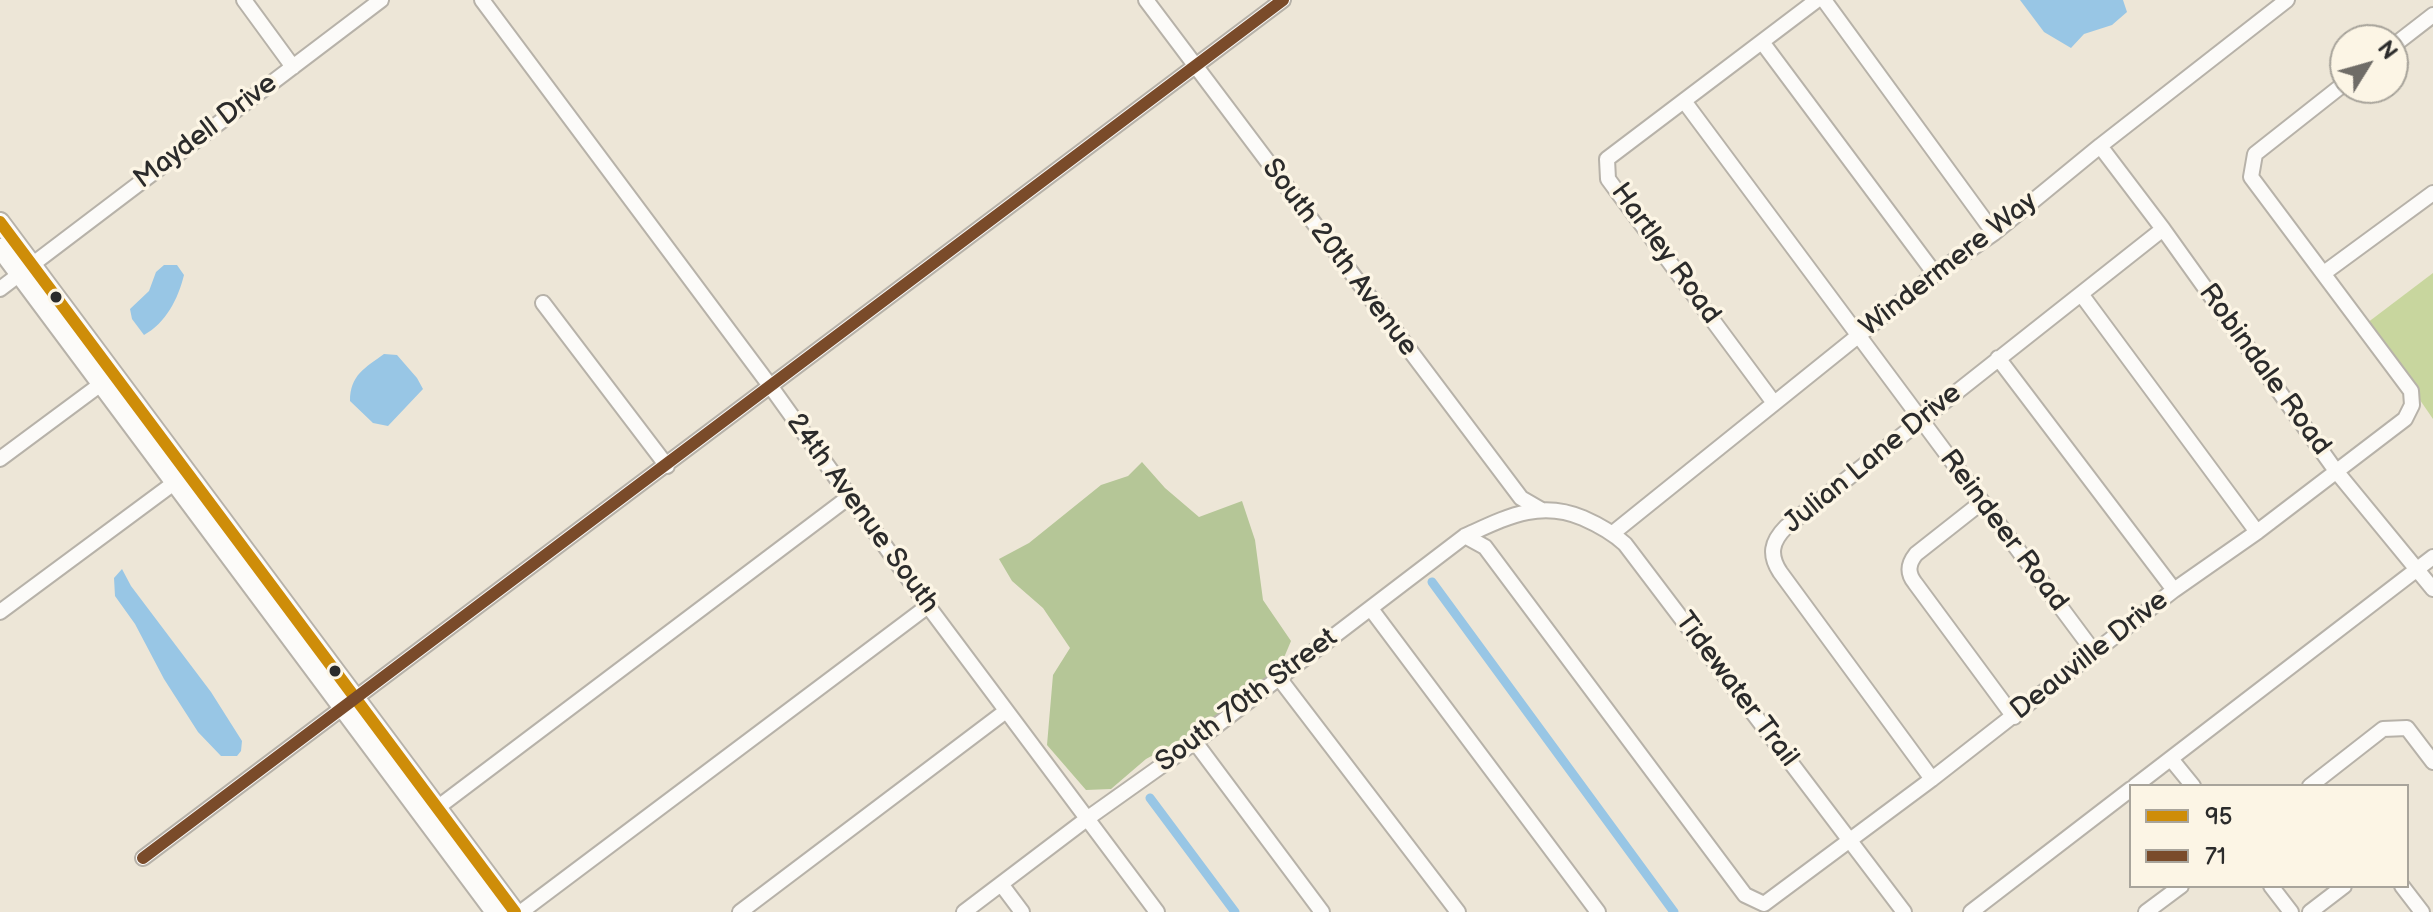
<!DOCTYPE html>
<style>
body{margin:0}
#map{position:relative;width:2433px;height:912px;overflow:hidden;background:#ede6d7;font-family:"Balsamiq Sans",sans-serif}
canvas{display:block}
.legend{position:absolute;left:2129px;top:784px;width:280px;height:104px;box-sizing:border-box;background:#fcf5e5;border:2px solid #a8a49b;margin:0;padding:10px 14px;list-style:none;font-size:24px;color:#2b2b2b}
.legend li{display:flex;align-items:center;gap:16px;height:40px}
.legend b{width:40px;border:2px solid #a8a49b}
.north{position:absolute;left:2329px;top:24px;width:80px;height:80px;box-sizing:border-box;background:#fcf5e5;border:2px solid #a8a49b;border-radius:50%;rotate:53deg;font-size:22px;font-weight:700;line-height:32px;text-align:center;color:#2b2b2b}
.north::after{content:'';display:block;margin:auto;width:28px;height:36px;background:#6f6c67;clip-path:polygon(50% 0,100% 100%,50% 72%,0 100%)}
</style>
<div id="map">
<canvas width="2433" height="912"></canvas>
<ul class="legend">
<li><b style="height:10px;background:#ce8d09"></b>95</li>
<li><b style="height:10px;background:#7a4b2a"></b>71</li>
</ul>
<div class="north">N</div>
</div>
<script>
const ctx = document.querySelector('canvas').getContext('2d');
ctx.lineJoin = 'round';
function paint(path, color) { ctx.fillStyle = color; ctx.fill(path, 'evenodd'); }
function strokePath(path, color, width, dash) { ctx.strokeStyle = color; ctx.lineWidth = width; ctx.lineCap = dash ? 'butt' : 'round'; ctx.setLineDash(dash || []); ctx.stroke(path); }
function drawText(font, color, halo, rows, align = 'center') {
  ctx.font = font + ' "Balsamiq Sans",sans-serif'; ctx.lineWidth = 7; ctx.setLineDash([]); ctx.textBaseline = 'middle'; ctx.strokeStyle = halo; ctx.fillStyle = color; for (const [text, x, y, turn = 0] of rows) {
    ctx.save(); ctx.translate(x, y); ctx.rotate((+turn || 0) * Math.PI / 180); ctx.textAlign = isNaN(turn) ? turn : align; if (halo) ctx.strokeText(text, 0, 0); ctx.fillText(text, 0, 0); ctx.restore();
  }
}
paint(new Path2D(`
 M2433 273V419L2367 323Z`), '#c8d69e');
paint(new Path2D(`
 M1142 462 1165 488 1199 517 1242 501 1255 540 1263 600 1291 641 1280 667 1233 704 1188 736 1146 759 1111 789 1086 790 1047 745 1053 675 1070 648 1043 608 1012 581 999 559 1029 543 1101 485 1128 476Z`), '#b5c697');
paint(new Path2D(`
 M2020 0H2123L2127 12 2112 25 2084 34 2071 48 2044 32Z
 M164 265H177L184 275C178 299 166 323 144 335L132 319 130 309 149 291 156 272Z
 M384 354 397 355 417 378 423 389 388 426 373 423 350 401C350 375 365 368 384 354Z
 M122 569 131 586 211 692 242 741 241 751 237 756H221L198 732 164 679 135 624 115 596 114 578Z`), '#98c6e5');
strokePath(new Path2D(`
 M1432 582 1674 912
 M1150 798 1235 912`), '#98c6e5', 9);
const minor = new Path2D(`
 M244 0 293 67
 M482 0 771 387 928 606 1157 912
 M1146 0 1521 498 1540 509
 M1824 0 1994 233
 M1762 42 1935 274
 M2393 46 2433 15
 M1684 101 2094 652
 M2100 146 2163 229 2336 471 2433 589
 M2324 273 2433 193
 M0 289 381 0
 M2081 294 2257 532
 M543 303 667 466
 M1998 358 2174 590
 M1774 403 1608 179 1607 159 1817 0
 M0 459 101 384
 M1982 502 1916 554C1908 564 1907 573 1915 583L2014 717
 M1613 533 1935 274 1994 233 2100 146 2287 0
 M1465 536 1485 547 1745 895 1764 904 1932 779 2174 590 2257 532 2405 419 2412 405 2411 391 2251 177 2255 154 2345 83
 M1371 609 1598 912
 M0 612 174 483
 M1279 678 1458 912
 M1195 742 1322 912
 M2171 759 2193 786
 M1932 779 1780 572C1769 555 1771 542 1786 527L2163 229
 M2135 786 2433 557
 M2310 786 2383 729 2407 728 2433 762
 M437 808 849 497
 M143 858 1283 0
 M1001 884 1022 912
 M2271 886 2291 912
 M2402 886 2422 912
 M521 912 928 606
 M740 912 1006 711
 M964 912 1088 818 1195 742 1465 536C1505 518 1539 499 1583 518 1599 525 1612 532 1625 544L1904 912
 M1971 912 2131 789
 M2146 912 2181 886
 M2310 912 2344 886`);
const major = new Path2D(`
 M0 222 515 912
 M0 248 495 912`);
strokePath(minor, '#b7b2a9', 18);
strokePath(major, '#b7b2a9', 22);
strokePath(minor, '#fcfbf9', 14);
strokePath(major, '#fcfbf9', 18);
strokePath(new Path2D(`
 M0 222 515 912`), '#ce8d09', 12);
strokePath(new Path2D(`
 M143 858 1283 0`), '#7a4b2a', 12);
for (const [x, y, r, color] of [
 [56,297,7,"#2b2b2b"],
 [335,671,7,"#2b2b2b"]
]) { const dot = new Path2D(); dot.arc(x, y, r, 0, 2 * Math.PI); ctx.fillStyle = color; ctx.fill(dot); strokePath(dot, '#fcf5e5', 3); }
drawText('28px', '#2b2b2b', '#fcf5e5', [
 ["Maydell Drive",206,132,-37],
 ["Hartley Road",1665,254,54],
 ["South 20th Avenue",1339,258,53],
 ["Windermere Way",1949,265,-38],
 ["Robindale Road",2264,370,54],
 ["Julian Lane Drive",1873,459,-39],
 ["24th Avenue South",862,514,54],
 ["Reindeer Road",2003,531,53],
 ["Deauville Drive",2090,656,-38],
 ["Tidewater Trail",1736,690,53],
 ["South 70th Street",1247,701,-37]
]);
</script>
